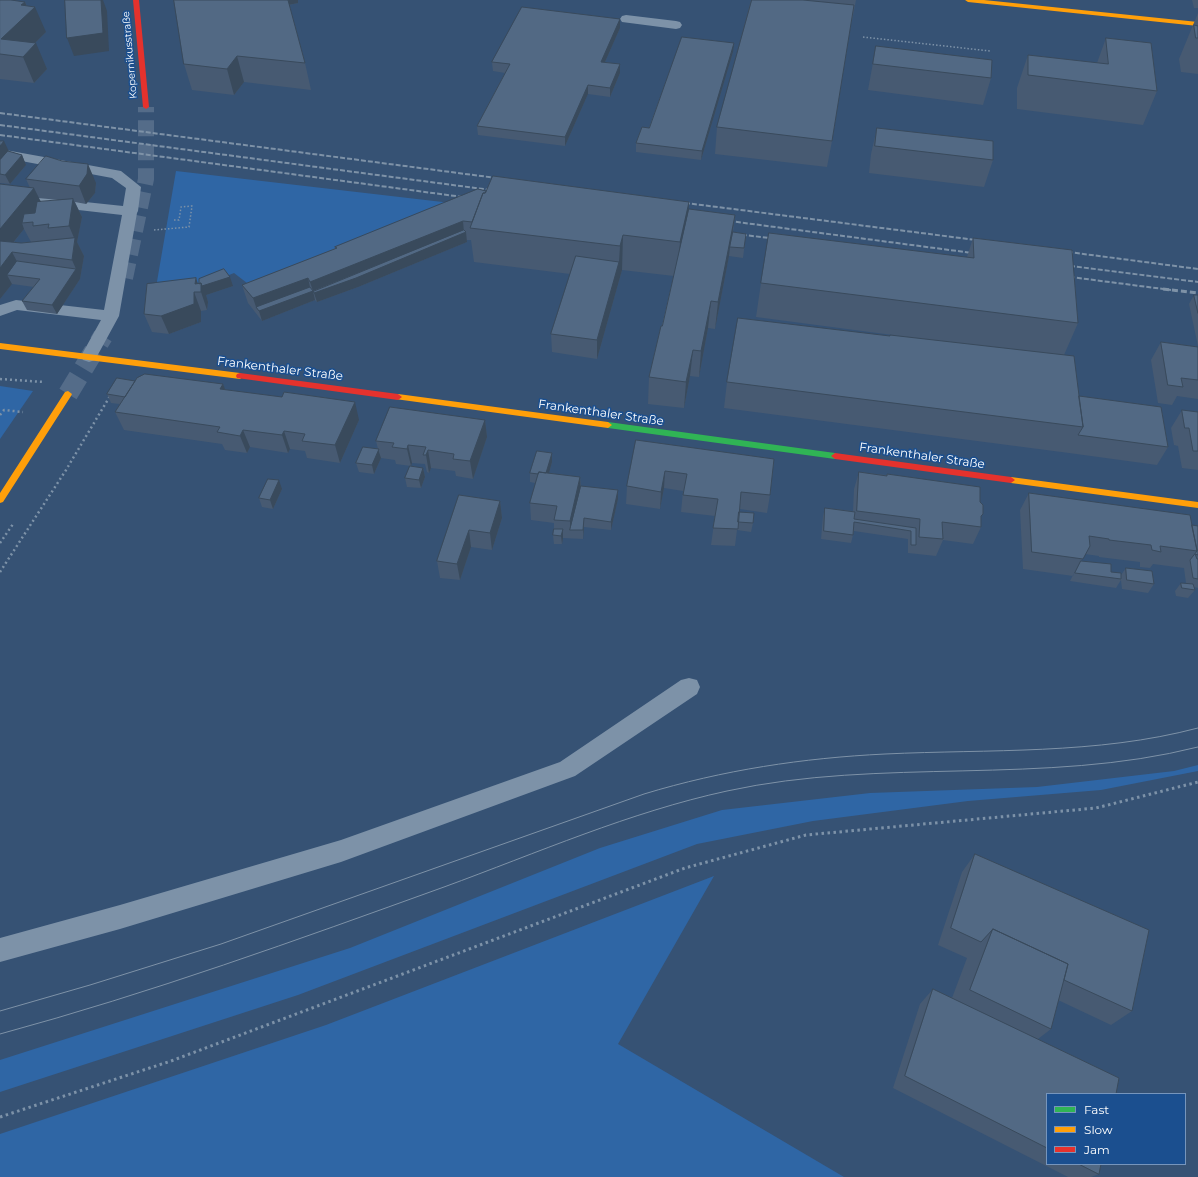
<!DOCTYPE html>
<meta charset="utf-8">
<style>
body{margin:0}
#map{position:relative;width:1198px;height:1177px;overflow:hidden;background:#365274;font-family:Montserrat,sans-serif}
canvas{display:block}
.legend{position:absolute;left:1046px;top:1093px;width:140px;height:72px;box-sizing:border-box;background:#1b4f8f;border:1px solid #7695bc;margin:0;padding:5px 7px;list-style:none;font-size:12px;color:#fff}
.legend li{display:flex;align-items:center;gap:8px;height:20px}
.legend b{width:20px;border:1px solid #7695bc}
</style>
<div id="map">
<canvas width="1198" height="1177"></canvas>
<ul class="legend">
<li><b style="height:5px;background:#30b455"></b>Fast</li>
<li><b style="height:5px;background:#ff9f0a"></b>Slow</li>
<li><b style="height:5px;background:#e5322d"></b>Jam</li>
</ul>
</div>
<script>
const ctx = document.querySelector('canvas').getContext('2d');
ctx.lineJoin = 'round';
function paint(path, color) { ctx.fillStyle = color; ctx.fill(path, 'evenodd'); }
function strokePath(path, color, width, dash) { ctx.strokeStyle = color; ctx.lineWidth = width; ctx.lineCap = dash ? 'butt' : 'round'; ctx.setLineDash(dash || []); ctx.stroke(path); }
function drawText(font, color, halo, rows, align = 'center') {
  ctx.font = font + ' Montserrat,sans-serif'; ctx.lineWidth = 3; ctx.setLineDash([]); ctx.textBaseline = 'middle'; ctx.strokeStyle = halo; ctx.fillStyle = color; for (const [text, x, y, turn = 0] of rows) {
    ctx.save(); ctx.translate(x, y); ctx.rotate((+turn || 0) * Math.PI / 180); ctx.textAlign = isNaN(turn) ? turn : align; if (halo) ctx.strokeText(text, 0, 0); ctx.fillText(text, 0, 0); ctx.restore();
  }
}
paint(new Path2D(`
 M176 171 477 206 260 293 234 273 185 293 154 299Z
 M0 386 33 391 0 439Z
 M1198 765V771L1101 790 968 801 813 821 697 844 298 995 0 1092V1060L350 948 600 848 722 810 870 793 1037 787 1174 771Z
 M714 876 618 1044 844 1177H0V1134L326 1025Z`), '#2f66a5');
strokePath(new Path2D(`
 M125 278 146 179V107`), '#546c89', 16, [16, 8]);
strokePath(new Path2D(`
 M68 394 103 336`), '#546c89', 20, [20, 10]);
strokePath(new Path2D(`
 M863 37 990 51
 M154 230 189 227 192 206 181 207 179 220H173`), '#7d92a8', 1.5, [1.5, 2]);
strokePath(new Path2D(`
 M0 379 44 382
 M0 415 4 410 23 412
 M0 543 13 524
 M0 572 66 470 110 396`), '#7d92a8', 2.5, [2, 3]);
strokePath(new Path2D(`
 M0 1117 171 1061 685 868 806 835 1096 808 1198 782`), '#7d92a8', 3, [2.5, 3.5]);
paint(new Path2D(`
 M626 15 676 21 680 22 682 25 680 28 676 29 622 22 620 19 622 16Z
 M0 149 121 171 141 187 138 211 137 213 119 316 95 360 89 362 83 360 81 356 101 320 17 310 0 316V305L16 300 104 310 122 215 0 201V193L123 206 126 188 112 178 0 157Z
 M689 678 697 680 700 687 697 694 575 776 341 862 120 929 0 962V938L120 905 341 840 560 762 681 680Z`), '#7d92a8');
paint(new Path2D(`
 M608 422 835 453 839 456 835 459 608 428 604 425Z`), '#30b455');
paint(new Path2D(`
 M965 0H984L1198 22V26L968 2Z
 M0 343 240 373 244 376 240 379 0 349Z
 M68 391 72 394 71 396 3 502 0 503V493L65 392Z
 M398 394 608 422 612 425 608 428 395 399 394 397Z
 M1011 477 1198 502V508L1011 483 1007 480Z`), '#ff9f0a');
paint(new Path2D(`
 M133 0H139L149 107 146 109 143 107Z
 M240 373 398 394 402 397 398 400 237 378 236 376 237 374Z
 M835 453 1011 477 1015 480 1011 483 835 459 831 456Z`), '#e5322d');
strokePath(new Path2D(`
 M0 1011 90 985 221 944 644 794C723 770 803 758 885 754 990 749 1096 755 1198 728
 M0 1034C151 993 297 940 444 887 537 853 630 812 727 791 882 757 1044 786 1198 747`), '#7e92a7', 1);
strokePath(new Path2D(`
 M0 113 504 179
 M0 125 498 191
 M0 135 470 198
 M678 202 984 241
 M722 220 980 254
 M735 234 779 239
 M1061 251 1198 269
 M1063 265 1198 282
 M1063 276 1171 290`), '#7e92a7', 2, [5, 2]);
strokePath(new Path2D(`
 M1163 289 1198 293`), '#7e92a7', 3, [6, 3]);
paint(new Path2D(`
 M0 0 25 2 27 6 46 32 35 43 47 69 34 83 0 79Z
 M174 0 298 3 289 5 305 63 311 90 244 82 234 95 192 90 184 64Z
 M751 0H856L852 21H851L832 141 827 167 715 154 717 127Z
 M1192 0H1198V8H1194Z
 M1198 13V74L1181 72 1179 59Z
 M620 28 605 62 620 64V73L610 97 588 94 565 146 478 135 477 126 505 73 493 71 492 62Z
 M1106 38 1157 91 1143 125 1017 109V88L1028 55 1097 63Z
 M876 46 991 78 983 105 868 90Z
 M733 52 701 160 636 152V143Z
 M877 128 993 160 984 187 869 173 871 154Z
 M0 141 8 151 22 155 26 165 10 184 0 183Z
 M26 179 96 183 95 193 86 204 75 202 82 217 77 242 84 256 80 279 57 314 27 310 22 301 34 287 12 284 0 299V184L30 188ZM38 198 59 200 41 202ZM24 229 31 242 40 241 21 243 14 242Z
 M486 191 689 209 735 215 733 232 746 234 743 258 729 256 715 329 708 328 699 377 690 376 684 408 648 404 649 377 662 326 674 276 622 270 597 359 552 352 551 334 570 274 474 262 471 240H467V242L358 287 317 302 315 300 262 321 248 303 242 285 335 249V247Z
 M973 238 1078 323 1064 355 1079 396 1168 447 1157 465 1069 453 724 408 727 382 890 336V335L900 336 756 317 761 283 967 257Z
 M196 278 198 284 233 286 206 295 208 302 207 310 201 311V322L169 334 152 332 144 314Z
 M1194 295H1198V346L1189 304Z
 M1161 342 1198 347V399L1177 396 1172 405 1158 403 1151 360Z
 M135 381 223 384 225 390 359 420 340 463 307 458 305 451 290 449 288 453 250 447 247 453 225 450 222 444 124 430 115 412 120 404 111 403 107 394Z
 M1182 410 1198 412V470L1182 468 1178 446 1174 445 1171 428Z
 M485 420 487 437 473 479 456 476 455 471 431 468 429 473 427 472 425 464 412 463 411 466 396 464 395 460 381 458 374 474 359 472 356 463 378 449 376 441Z
 M636 440 770 495 767 513 740 509 739 512 753 523 751 532 737 530 735 546 711 545 715 516 681 512 683 491 664 488 660 509 626 504 627 486Z
 M552 462 549 473 580 477 581 486 618 490V499L611 530 584 527 583 539 563 538 562 544H554L553 535 554 529V523L531 520 530 503 535 483 530 482V473Z
 M423 468 425 477 421 488 407 487 405 478Z
 M859 472 886 475 887 474 981 520V527L973 544 943 540 936 556 908 553V539L854 531 851 543 821 539 823 516 825 508 853 511 854 489Z
 M282 489 273 509 262 507 259 498Z
 M1029 493 1198 526V588L1194 587 1195 590 1188 598 1176 596 1175 591 1181 583H1186L1184 568 1153 564 1150 568 1140 567V562L1099 557V556L1085 554 1081 561 1121 575 1126 568 1154 584 1148 593 1122 589 1121 580 1116 588 1070 581 1074 573 1073 576 1023 569 1020 510Z
 M459 495 500 501 502 518 492 550 471 547 460 580 440 578 437 561Z
 M975 854 1132 1011 1111 1025 1058 1000 1051 1029 1038 1039 1047 1094V1164H1101L1099 1174 1091 1177H1068L893 1088 920 1004 933 989 952 998 967 958 938 945 962 872Z`), '#475a72');
paint(new Path2D(`
 M101 0H103L107 11 109 51 74 56 67 38Z
 M287 0H298V3L288 5Z
 M25 2 29 12 35 7 46 32 21 57 1 39 21 5Z
 M620 19V28L601 71V62Z
 M36 43 47 69 34 83 23 57Z
 M734 43 733 52 701 160 702 151Z
 M237 56 244 82 234 95 227 69Z
 M620 64V73L610 97V88Z
 M588 85V94L565 146V137Z
 M4 141 13 160 0 174V146Z
 M22 155 26 165 10 184 5 175Z
 M88 164 96 183 95 193 86 204 79 186Z
 M34 188 43 206 22 223 24 229 0 259V229Z
 M73 199 82 217 77 242 84 256 80 279 57 314 52 305 76 269 72 260 75 240 69 226Z
 M689 202 687 236 678 276 680 242Z
 M735 215 731 241 730 247 729 256 715 329 718 302Z
 M463 221 464 233 466 232 467 242 358 287 317 302 314 293 313 291 315 300 262 321 259 311 256 307 259 316 253 298 308 278 311 292 313 291 310 282Z
 M623 235 622 270 597 359V340L619 262 620 246Z
 M12 252 22 271 7 275 12 284 0 299V268Z
 M230 277 233 286 206 295 208 302 207 310 201 292 195 284 196 278 199 287 201 283Z
 M194 292 201 311V322L169 334 161 316Z
 M711 301 708 328 699 377 701 351Z
 M693 350 690 376 684 408 686 382Z
 M223 384 230 402 220 389Z
 M355 402 359 420 340 463 335 445Z
 M485 420 487 437 473 479 470 461Z
 M243 430 250 447 247 453 240 436Z
 M284 431 290 449 288 453 282 435Z
 M408 445 412 463 411 466 407 449Z
 M378 449 381 458 374 474 372 465Z
 M428 450 431 468 429 473 426 455Z
 M552 453V462L546 484 545 475Z
 M423 468 425 477 421 488 419 480Z
 M665 471 664 488 660 509 661 492Z
 M580 477 581 495 570 530V521Z
 M279 480 282 489 273 509 270 500Z
 M618 490V499L611 530V522Z
 M500 501 502 518 492 550 490 533Z
 M584 518V527L583 539V530Z
 M563 529V538L562 544 561 536Z
 M469 530 471 547 460 580 457 564Z`), '#394a5c');
const building = new Path2D(`
 M0 0H11L25 2 21 5 35 7 1 39 36 43 23 57 0 54Z
 M65 0H101L103 33 67 38Z
 M174 0H288L305 63 237 56 227 69 184 64Z
 M752 0H803L854 5 832 141 717 127Z
 M522 7 620 19 601 62 620 64 610 88 588 85 565 137 477 126 510 64 492 62Z
 M1194 25 1198 26V38H1196Z
 M682 37 734 43 702 151 636 143 642 127 649 128Z
 M1106 38 1151 43 1157 91 1028 75V55L1108 64Z
 M876 46 992 60 991 78 873 64Z
 M877 128 993 141V160L875 146Z
 M0 141H4L0 146Z
 M8 151 22 155 5 175 0 174V160Z
 M46 156 62 161 88 164 87 174 79 186 26 179Z
 M493 176 689 202 680 242 623 235 620 246 470 228 483 193H485Z
 M0 184 34 188 0 229Z
 M478 189 486 191 485 193H483L472 222 463 221 310 282 308 278 253 298 242 285 337 248 335 247Z
 M73 199 69 226 48 228 49 224 33 226V222L22 223 24 214 35 213 37 202Z
 M689 209 735 215 718 302 711 301 701 351 693 350 686 382 649 377 661 326H662Z
 M464 230 466 232 356 278 314 293 313 291 259 311 256 307 310 287 313 291Z
 M733 232 746 234 744 248 730 247Z
 M769 233 974 258 973 238 1072 250 1078 323 761 283Z
 M75 238 72 260 12 252 0 268V241L21 243Z
 M576 256 619 262 597 340 551 334Z
 M17 261 76 269 52 305 22 301 40 279 7 275Z
 M224 269 230 277 202 286 201 283 199 284V279Z
 M196 278 195 284 201 283V292H194V304L161 316 144 314 147 284Z
 M1194 295H1198V313Z
 M738 318 890 336V335L1074 356 1083 427 727 382Z
 M1161 342 1198 347V380L1181 378 1183 387 1168 385Z
 M145 374 223 384 220 389 282 397 284 392 355 402 335 445 302 441 305 434 284 431 282 435 243 430 240 436 217 432 220 427 115 412 137 378Z
 M117 378 135 381 125 397 107 394Z
 M1079 396 1161 407 1168 447 1078 435 1083 427Z
 M390 407 485 420 470 461 453 459 454 454 428 450 426 455H423L426 447 408 445 407 449 392 447 394 443 376 441Z
 M1182 410 1198 412V451H1193L1189 428H1185Z
 M636 440 774 459 770 495 741 492 738 529 713 528 718 499 683 495 687 474 665 471 661 492 627 486Z
 M363 447 379 449 372 465 356 463Z
 M537 451 552 453 546 473 539 472 538 474 530 473Z
 M410 466 423 468 419 480 405 478Z
 M539 472 580 477 570 521 554 520 557 506 530 503Z
 M859 472 887 476V474L980 487V502L983 505V514L981 516V527L942 522 943 539 919 537 920 519 857 511Z
 M268 479 279 480 270 500 259 498Z
 M581 486 618 490 611 522 584 518 583 530H570Z
 M1029 493 1190 515 1197 551 1160 546 1161 552 1152 550 1151 545 1109 540V539L1089 536 1090 546 1083 559 1032 552Z
 M459 495 500 501 490 533 469 530 457 564 437 561Z
 M825 508 855 512 854 519 916 528V545H911V531L854 522 853 535 824 531Z
 M739 512 754 513 753 523 738 522Z
 M1192 525 1198 526V555L1195 554 1197 559H1198V579L1193 578 1190 560 1197 551Z
 M554 529H563L561 536 553 535Z
 M1081 561 1111 564V572L1121 573V579L1075 573Z
 M1126 568 1152 571 1154 584 1127 580Z
 M1181 583 1193 584 1195 590 1182 588Z
 M975 854 1149 930 1132 1011 1064 980 1068 964 993 929 981 942 951 928Z
 M993 929 1068 964 1051 1029 970 990Z
 M933 989 1119 1078 1116 1094H1047V1148L905 1076Z
 M1079 1164H1101L1099 1174Z`);
paint(building, '#526984');
strokePath(building, '#394a5c', 1);
drawText('10px', '#fff', '#1b4f8f', [
 ["Kopernikusstraße",130,55,-95]
]);
drawText('12px', '#fff', '#1b4f8f', [
 ["Frankenthaler Straße",280,369,7],
 ["Frankenthaler Straße",601,413,8],
 ["Frankenthaler Straße",922,456,8]
]);
</script>
